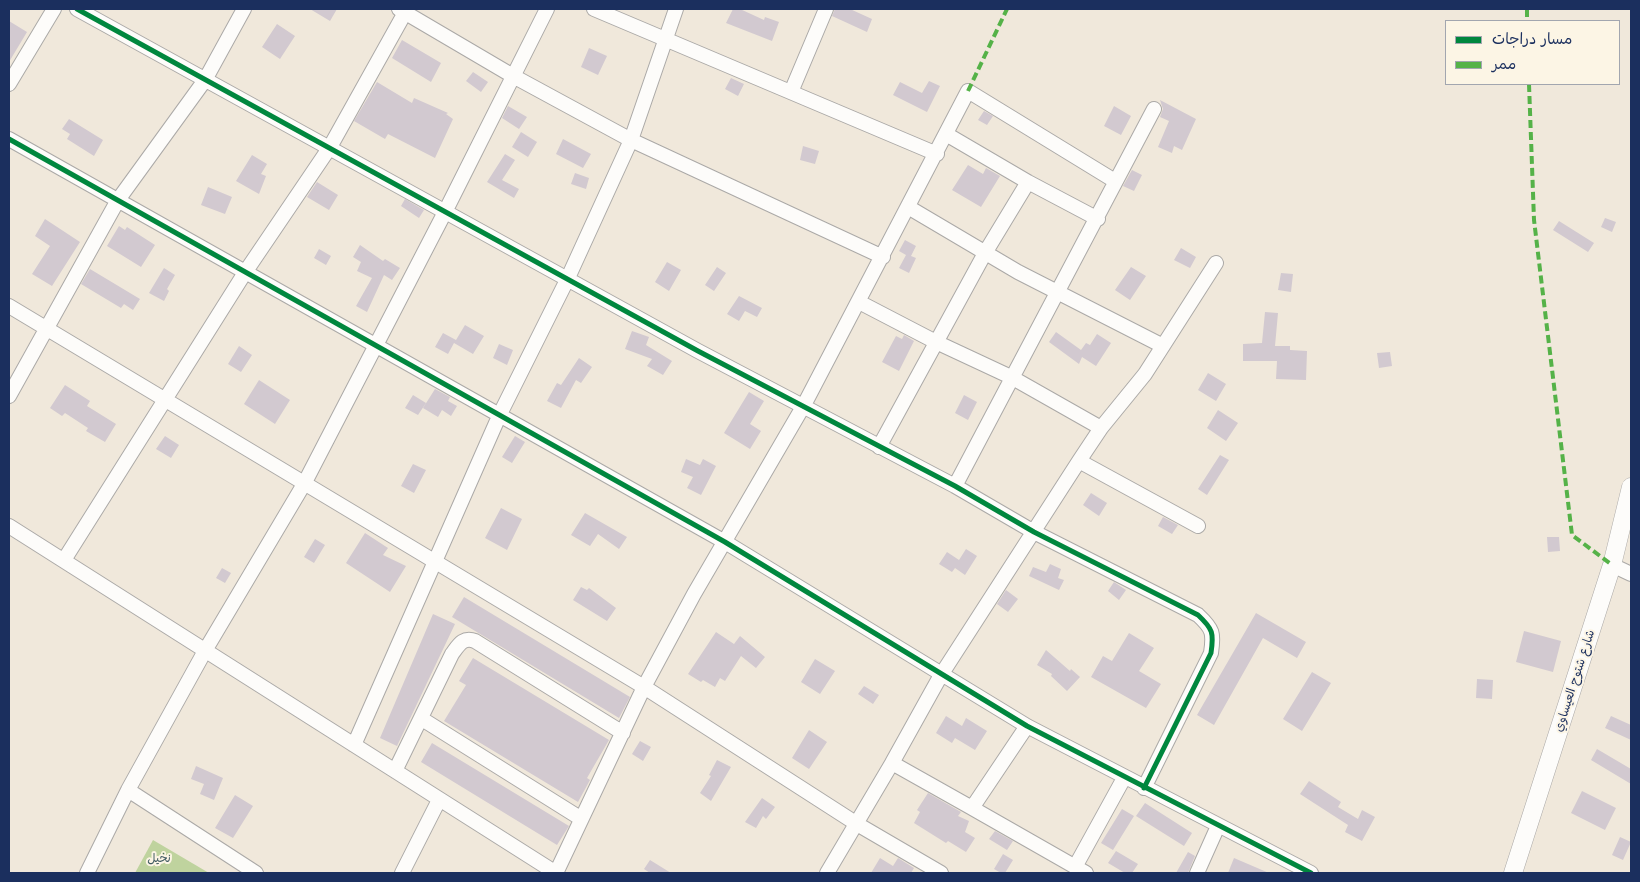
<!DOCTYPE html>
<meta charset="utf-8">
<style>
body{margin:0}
#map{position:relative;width:1640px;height:882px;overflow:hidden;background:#f0e8db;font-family:"Shantell Sans","Playpen Sans Arabic",sans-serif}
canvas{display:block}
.frame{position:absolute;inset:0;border:10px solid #1b2f5e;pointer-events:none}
.legend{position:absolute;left:1445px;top:20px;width:175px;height:65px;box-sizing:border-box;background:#fcf5e5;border:1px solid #a2a6af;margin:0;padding:6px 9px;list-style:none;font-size:15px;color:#1b2f5e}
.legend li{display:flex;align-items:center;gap:10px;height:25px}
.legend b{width:25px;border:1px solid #a2a6af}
</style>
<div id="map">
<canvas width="1640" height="882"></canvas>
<div class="frame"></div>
<ul class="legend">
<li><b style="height:6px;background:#00873e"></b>مسار دراجات</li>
<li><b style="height:6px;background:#55b248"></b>ممر</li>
</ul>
</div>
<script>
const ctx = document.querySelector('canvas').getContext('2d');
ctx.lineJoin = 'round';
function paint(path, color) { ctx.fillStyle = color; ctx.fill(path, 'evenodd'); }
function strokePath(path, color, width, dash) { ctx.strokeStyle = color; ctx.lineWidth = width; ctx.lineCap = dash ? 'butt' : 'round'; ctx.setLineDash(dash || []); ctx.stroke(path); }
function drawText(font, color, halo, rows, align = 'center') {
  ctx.font = font + ' "Shantell Sans","Playpen Sans Arabic",sans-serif'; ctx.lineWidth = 4; ctx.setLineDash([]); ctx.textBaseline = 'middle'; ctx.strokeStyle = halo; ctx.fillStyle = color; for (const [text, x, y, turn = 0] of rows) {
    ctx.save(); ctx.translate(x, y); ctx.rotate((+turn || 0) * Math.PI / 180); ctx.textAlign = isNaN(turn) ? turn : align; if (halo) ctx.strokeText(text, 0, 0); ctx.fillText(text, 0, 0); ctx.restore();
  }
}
paint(new Path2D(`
 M153 840 209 873H135Z`), '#bfd39e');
paint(new Path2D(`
 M310 9H337L330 21Z
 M733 9H740L764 20 765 17 779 22 772 41 726 23Z
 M835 9H850L872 19 867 32 832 16Z
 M9 21 27 32 9 62Z
 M277 24 295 36 280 59 262 47Z
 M402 40 441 63 431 82 392 58Z
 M589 48 607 56 598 75 581 67Z
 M473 72 488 82 481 92 466 81Z
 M731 78 744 84 738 96 725 89Z
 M929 81 940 86 927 112 893 95 900 82 922 93Z
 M377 82 412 103 414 98 448 113 446 114 453 119 435 158 388 134 385 139 354 121Z
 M1160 100 1196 119 1182 150 1174 146 1172 153 1158 147 1169 121 1160 117 1163 109Z
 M508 106 527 117 519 129 502 118Z
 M1114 106 1131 116 1121 135 1104 126Z
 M984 111 993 116 987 125 978 120Z
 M69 119 103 140 94 156 67 139 70 134 62 129Z
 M521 132 537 142 528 157 512 147Z
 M563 139 591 154 583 168 556 154Z
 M803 146 819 151 815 164 800 160Z
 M505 154 515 160 502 180 519 189 514 198 487 182Z
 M252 155 267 164 261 174 266 176 259 194 236 181Z
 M968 165 983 174 986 168 1000 176 981 207 952 190Z
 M1132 170 1142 175 1134 191 1123 186Z
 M575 173 589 178 586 189 571 184Z
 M317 182 338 195 329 210 307 197Z
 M208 187 232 197 225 214 201 205Z
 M405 199 424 210 419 218 401 206Z
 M1605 218 1616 222 1612 232 1601 227Z
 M45 219 80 242 52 286 32 274 50 246 35 236Z
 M1559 221 1594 243 1588 252 1553 230Z
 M119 226 125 230 127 227 155 245 141 267 107 246Z
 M905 240 916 246 911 256 916 258 909 273 899 268 906 255 899 251Z
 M360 245 383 261 385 259 400 268 392 280 384 275 367 312 356 306 372 278 357 271 361 262 353 257Z
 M1181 248 1196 257 1190 268 1174 260Z
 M319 249 331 256 326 265 314 258Z
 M667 262 681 270 669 291 655 282Z
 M717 267 726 273 714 291 705 285Z
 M1131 267 1146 276 1130 300 1115 290Z
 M164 268 175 275 167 289 169 291 164 301 149 293Z
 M90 269 140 299 133 310 124 304 121 308 81 284Z
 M1281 273 1293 274 1291 292 1278 290Z
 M739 296 762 308 757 317 745 311 739 321 727 314Z
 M1265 312 1278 313 1275 346H1290V350L1307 351 1306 380 1276 379 1277 361H1243V344L1262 343Z
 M465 325 484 336 473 354 454 343 448 354 435 347 443 333 456 340Z
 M632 331 649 337 646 345 672 361 663 375 647 366 652 359 625 349Z
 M1056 332 1081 350 1086 343 1090 345 1097 334 1111 343 1096 366 1082 357 1079 364 1049 342Z
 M904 335 914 341 899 371 882 362 896 336 902 339Z
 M499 344 513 350 507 365 493 358Z
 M239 346 252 355 241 372 228 364Z
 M1390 352 1392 366 1379 368 1377 353Z
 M579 358 592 367 581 383 576 380 561 408 547 401 557 383 561 385Z
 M1208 373 1226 384 1216 401 1198 390Z
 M259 380 290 400 275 424 244 404Z
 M65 385 90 401 87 406 116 424 105 442 86 431 88 428 65 413 62 416 50 408Z
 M435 389 450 397 448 401 457 406 451 416 442 410 438 417 423 408Z
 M749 392 764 401 750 424 761 431 750 449 724 433Z
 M413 395 426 403 418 415 405 408Z
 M964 395 977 402 968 420 955 413Z
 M1218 410 1238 423 1226 441 1207 428Z
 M165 436 179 445 171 458 156 449Z
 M515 436 525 442 512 463 502 457Z
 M1220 455 1229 460 1207 495 1198 489Z
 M686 459 700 465 703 459 716 466 701 495 687 488 693 477 681 472Z
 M413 464 426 470 414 493 401 486Z
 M1091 493 1107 503 1099 516 1083 505Z
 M501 508 522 519 507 550 485 538Z
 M585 513 627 537 619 549 598 534 590 546 571 535Z
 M1163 517 1178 525 1172 534 1158 526Z
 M365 533 388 548 383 555 406 566 390 592 346 563Z
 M1547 537H1559L1560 551 1548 552Z
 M315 539 325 545 314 563 304 557Z
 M966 549 977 556 965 575 955 568 952 572 939 564 947 552 959 560Z
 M1050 564 1061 569 1058 578 1064 580 1059 590 1029 576 1033 567 1046 572Z
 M222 568 231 573 225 583 216 578Z
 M1114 582 1126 590 1119 600 1108 591Z
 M581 587 587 590 589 588 616 608 607 621 573 600Z
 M1006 590 1018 599 1008 612 997 604Z
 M464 597 630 697 619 718 452 617Z
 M1256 613 1306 642 1297 658 1263 638 1214 725 1197 715Z
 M433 614 455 624 397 746 380 738Z
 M1524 631 1561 641 1553 672 1516 662Z
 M716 632 734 644 740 636 765 657 756 668 741 656 725 681 720 678 715 687 703 680 701 682 688 674Z
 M1129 633 1154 648 1139 671 1161 684 1146 708 1091 677 1103 656 1112 661Z
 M1046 650 1070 671 1071 669 1080 677 1067 691 1051 676 1052 674 1037 665Z
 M473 658 609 740 587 778 590 780 578 802 444 721 466 685 459 681Z
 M815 659 835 671 820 694 801 682Z
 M1312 672 1331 683 1302 731 1283 719Z
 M1477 679 1493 680 1492 699 1476 698Z
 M864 686 879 695 873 704 858 694Z
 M946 716 962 726 966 718 987 731 975 750 955 738 952 743 936 733Z
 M1611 716 1631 725V740L1605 728Z
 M809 730 827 742 809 769 792 758Z
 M640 741 651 747 643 761 632 754Z
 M432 743 569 826 557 845 421 762Z
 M1597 749 1631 769V784L1591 760Z
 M717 760 731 767 711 801 700 793 711 776 709 775Z
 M196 766 223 778 214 800 200 794 204 784 191 779Z
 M1309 781 1341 802 1338 807 1358 819 1362 810 1375 817 1362 841 1345 832 1348 825 1300 794Z
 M1582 791 1616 808 1605 830 1571 813Z
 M928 793 961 812 958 816 969 821 965 832 975 838 966 852 948 841 946 843 914 823 920 812 917 810Z
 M235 795 253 806 233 838 215 828Z
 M762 798 775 807 766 819 763 816 756 828 745 822Z
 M1145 803 1192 833 1184 846 1136 816Z
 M1122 809 1134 816 1113 850 1101 843Z
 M995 831 1013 841 1007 850 989 839Z
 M1620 837 1631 842 1623 860 1612 855Z
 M1116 851 1138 864 1132 873H1125L1108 863Z
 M1188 852 1195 856 1188 873H1176Z
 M1003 854 1013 860 1005 873H1001L994 869Z
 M880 858 893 866 898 858 914 868 911 873H871Z
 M1234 858 1269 873H1228Z
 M650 860 671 873H650L644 869Z`), '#d2c9d0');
const minor = new Path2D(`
 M77 9 698 351 955 486 1034 532 1198 615C1213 629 1214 633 1211 653L1144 788
 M399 9 513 76 631 140 883 257
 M594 9 937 154
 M9 84 54 9
 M791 92 826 9
 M946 134 1028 182 1098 219
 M9 139 725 542 1027 726 1311 873
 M908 207 1018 272 1163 346
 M859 302 936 342 1011 377 1101 428
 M9 306 644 687 857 824 941 873
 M9 396 118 200 205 80 244 9
 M879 447 985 253 1028 182
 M1079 461 1198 526
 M955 486 1154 109
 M9 526 556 873
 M64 560 246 271 330 147 407 9
 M1612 565 1631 574
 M422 719 580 818
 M354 745 500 414 567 280 631 140 676 9
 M892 763 972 808 1027 726
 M395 771 452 654C458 646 463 636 475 641L623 733
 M128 790 256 873
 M972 808 1086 873
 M1075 867 1124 778
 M87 873 128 790 206 649 304 484 445 212 547 9
 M402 873 439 800
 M556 873 644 687 694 594 804 405 968 91 1115 181
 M827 873 892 763 941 675 1079 461 1101 428 1145 374 1216 263
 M1197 873 1218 826`);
const tertiary = new Path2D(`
 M1513 873 1612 565 1631 487`);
strokePath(minor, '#aba9a7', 16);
strokePath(tertiary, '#aba9a7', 19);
strokePath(minor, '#fdfcfa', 14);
strokePath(tertiary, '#fdfcfa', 18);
strokePath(new Path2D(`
 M1527 9V21
 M1529 84 1534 220 1572 535 1612 565
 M968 91 1007 9`), '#55b248', 4, [8, 4]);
strokePath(new Path2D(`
 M77 9 698 351 955 486 1034 532 1198 615C1213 629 1214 633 1211 653L1144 788
 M9 139 725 542 1027 726 1311 873`), '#00873e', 5);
drawText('12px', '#1b2f5e', '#fcf5e5', [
 ["شارع شتوح العيساوي",1575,681,-72]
]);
drawText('12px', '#405b62', '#fcf5e5', [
 ["نخيل",159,859]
]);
</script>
